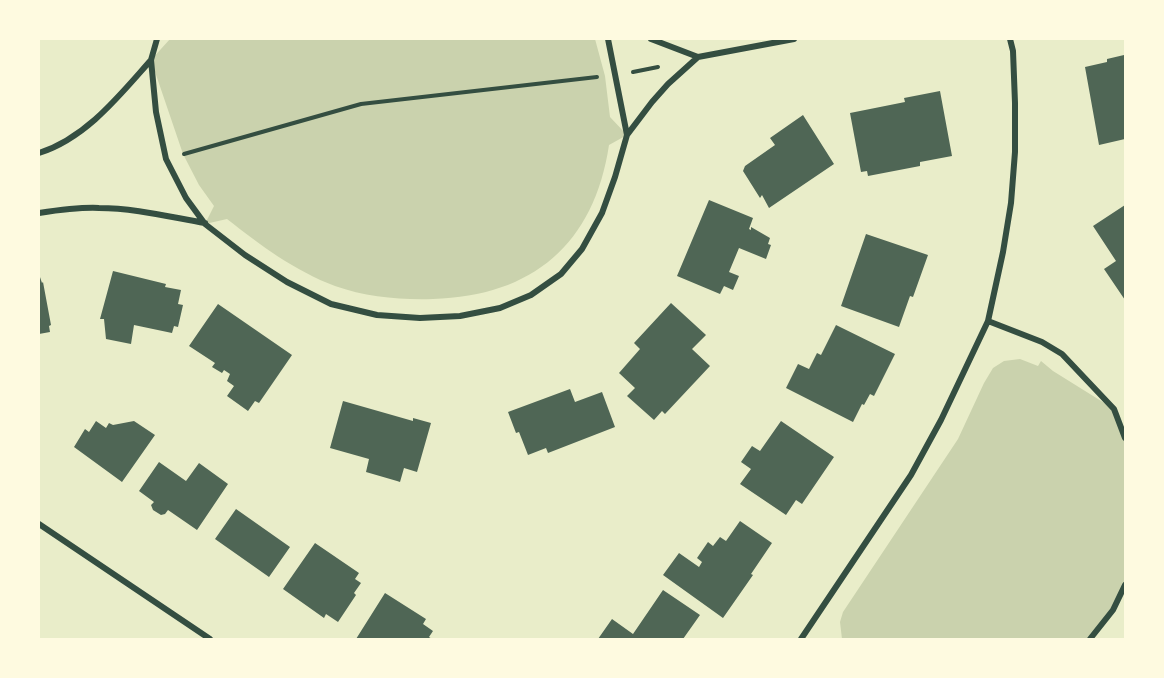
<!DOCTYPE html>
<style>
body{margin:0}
#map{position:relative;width:1164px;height:678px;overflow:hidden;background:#e9edc9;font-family:"Source Sans 3",sans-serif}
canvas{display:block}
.frame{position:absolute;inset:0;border:40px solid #fefae0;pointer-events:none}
</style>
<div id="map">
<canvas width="1164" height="678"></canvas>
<div class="frame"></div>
</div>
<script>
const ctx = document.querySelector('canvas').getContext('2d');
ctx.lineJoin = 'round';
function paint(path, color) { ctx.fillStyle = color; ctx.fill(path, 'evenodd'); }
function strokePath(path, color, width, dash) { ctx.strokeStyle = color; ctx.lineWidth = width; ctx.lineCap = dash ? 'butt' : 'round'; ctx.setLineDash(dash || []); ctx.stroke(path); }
paint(new Path2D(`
 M170 39H595L605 76 610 117 627 135 609 145C594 244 533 296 433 299 400 300 366 297 335 286 295 271 260 245 227 219L205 224 214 206 199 185 183 154 151 60Z
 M1020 359 1038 366 1041 361 1053 371 1114 409 1125 438V585L1113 610 1090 639H842L840 622 843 612 958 439 984 383 993 368 1004 361Z`), '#cad2ad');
paint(new Path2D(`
 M1124 55 1125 139 1099 145 1085 67 1107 62V59Z
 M940 91 952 156 920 162V166L868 176 867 171 861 172 850 113 905 102 904 98Z
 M803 115 834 164 769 208 762 195 760 198 743 171 745 166 775 145 770 138Z
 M709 200 753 218 749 229 751 230V227L770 238 768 244 771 245 766 259 739 248 729 272 739 276 733 290 724 286 720 294 677 276Z
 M1125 205V300L1104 269 1116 261 1093 226Z
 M866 234 928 255 913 297 910 296 899 327 841 306Z
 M113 271 166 284 165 287 181 290 178 304 183 305 178 327 174 326 172 333 134 325 131 344 106 339 104 319H100Z
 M39 274 42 283 43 282 51 325 49 326 50 332 39 334Z
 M671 303 706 335 692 349 710 366 665 414 662 411 654 420 627 396 635 388 619 373 640 349 634 343Z
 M218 304 292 355 259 403 255 401 248 411 227 396 234 386 227 381 230 374 224 370 222 373 212 367 215 363 189 346Z
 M836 325 895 354 874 396 870 394 864 405 862 404 853 422 786 388 798 364 809 369 817 353 821 355Z
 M570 389 575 402 602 392 615 427 548 453 546 448 528 455 519 432 516 433 508 412Z
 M343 401 413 421V418L431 423 417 472 404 468 400 482 397 481 366 472 369 459 330 448Z
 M96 421 106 428 109 423 113 425 134 421 155 435 122 482 74 447 85 429 89 432Z
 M781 421 834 457 802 504 796 500 786 515 740 484 751 469 741 462 752 446 760 451Z
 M159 462 186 481 199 463 228 484 197 530 168 510 165 514 161 515 153 510 151 505 154 502 139 491Z
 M236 509 290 547 269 577 215 539Z
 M740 521 772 543 751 574 753 575 723 618 663 575 679 553 699 567 702 562 697 558 708 542 713 546 720 537 726 541Z
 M315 543 359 573 355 579 361 583 354 593 356 595 338 622 326 614 324 618 283 589Z
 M663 590 700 615 683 639H598L612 619 633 634Z
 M385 593 426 619 423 624 433 631 429 637 432 639H356Z`), '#4f6655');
strokePath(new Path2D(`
 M633 72 658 67
 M184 154 361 104 597 77`), '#344e41', 4);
strokePath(new Path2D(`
 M157 39 151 60 156 112 166 159 186 198 205 224 245 255 287 282 331 304 377 315 420 318 460 316 500 308 531 295 561 274 582 249 602 213 615 177 627 135 652 102 668 84 698 57 794 39
 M608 39 627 135
 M651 39 698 57
 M39 153C86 138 119 96 151 60
 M39 213C59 210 79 207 99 208 134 208 170 217 205 223
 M988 321 1042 342 1062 354 1114 409 1125 438
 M39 524 210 639
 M801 639 911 475 941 420 988 321 1003 252 1011 203 1015 152V103L1013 51 1010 39
 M1090 639 1113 610 1125 585`), '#344e41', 6);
</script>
